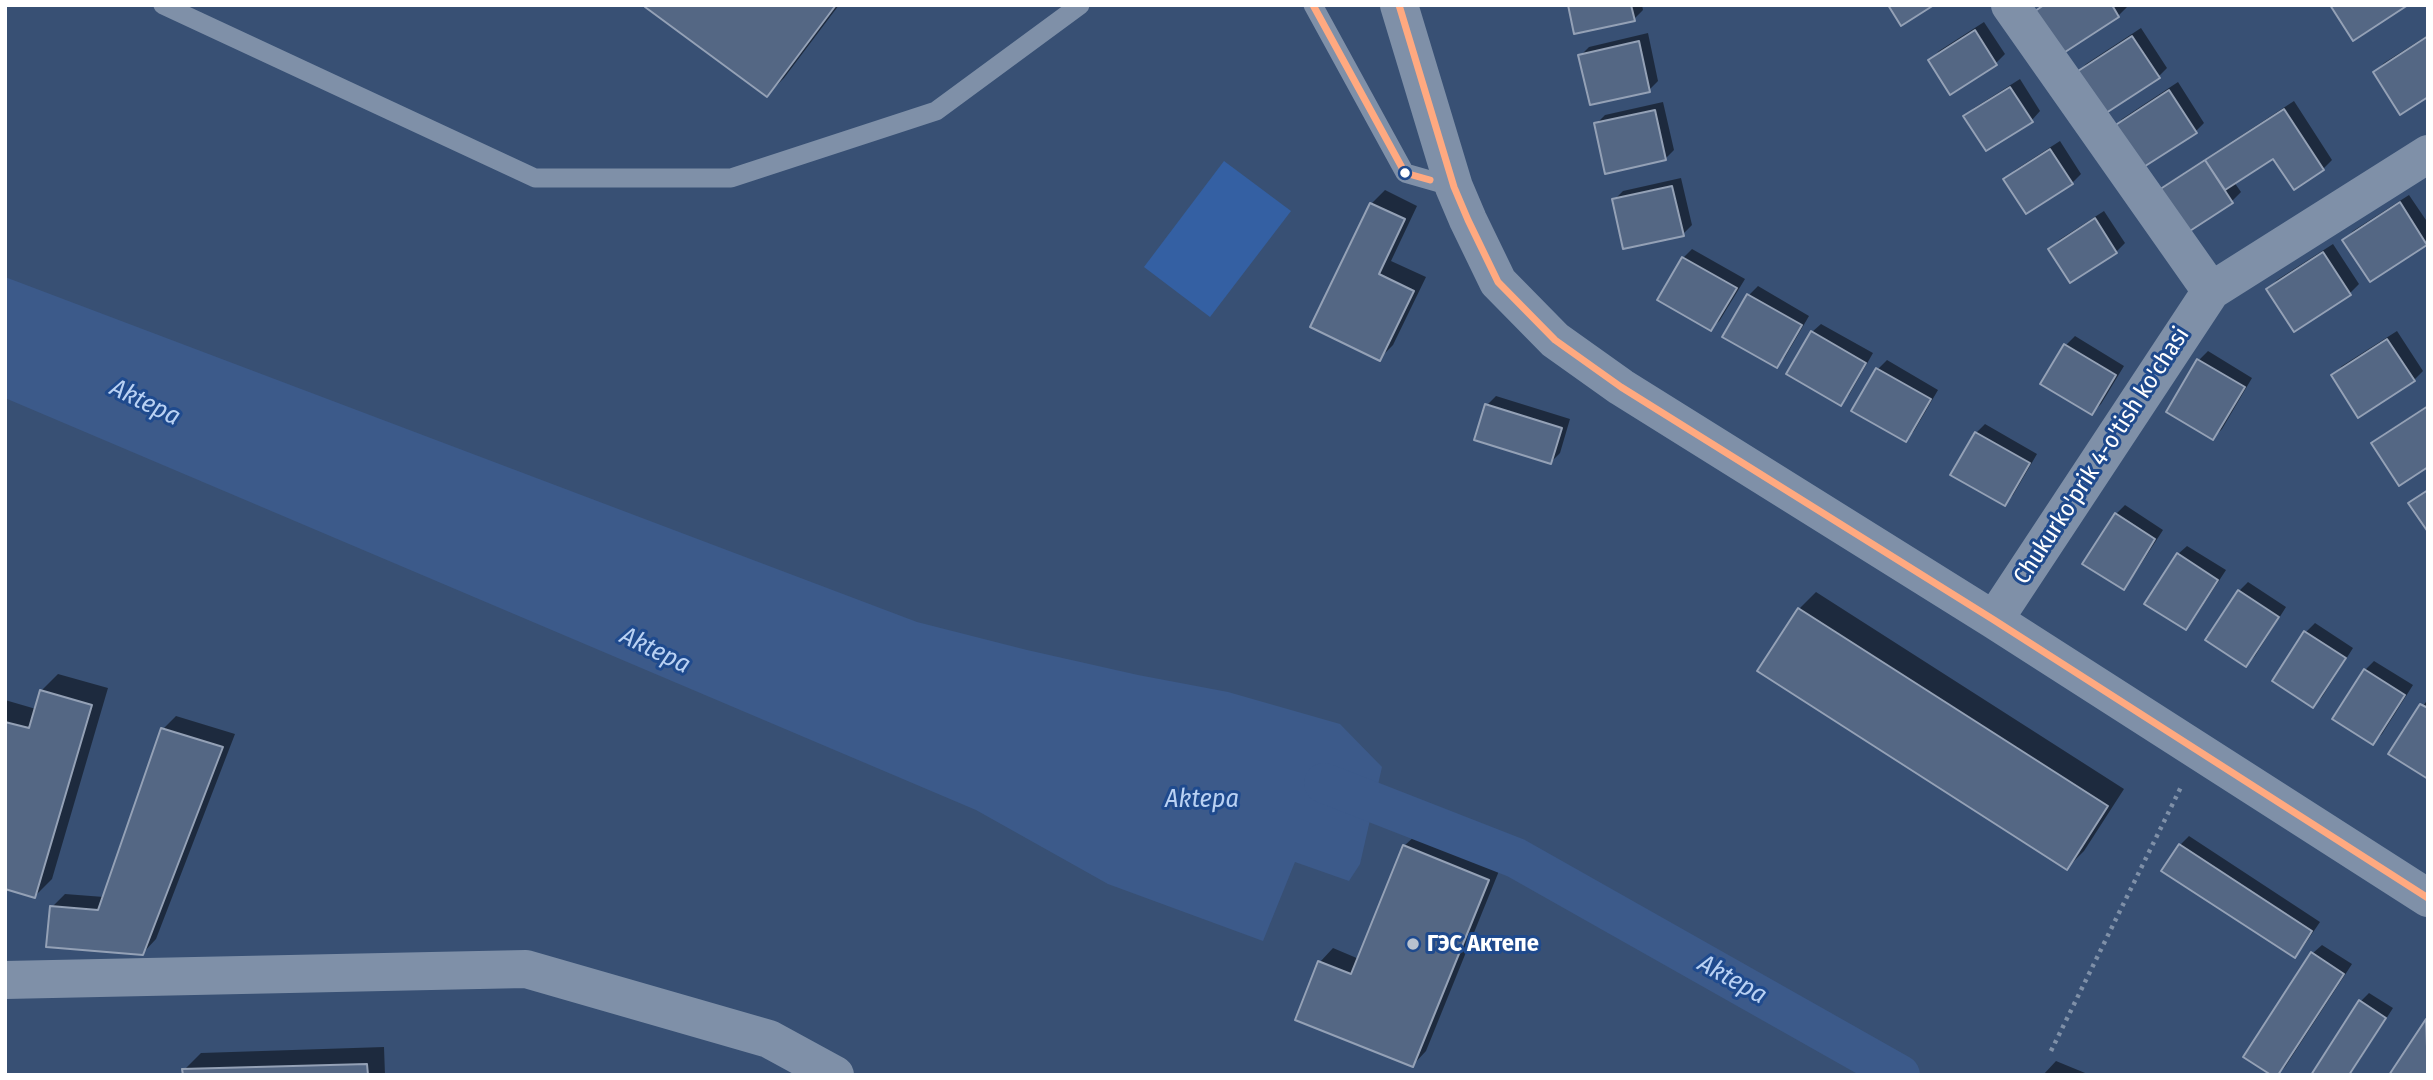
<!DOCTYPE html>
<meta charset="utf-8">
<style>
body{margin:0}
#map{position:relative;width:2433px;height:1080px;overflow:hidden;background:#385074;font-family:"Fira Sans Condensed",sans-serif}
canvas{display:block}
.frame{position:absolute;inset:0;border:7px solid #fff;pointer-events:none}
</style>
<div id="map">
<canvas width="2433" height="1080"></canvas>
<div class="frame"></div>
</div>
<script>
const ctx = document.querySelector('canvas').getContext('2d');
ctx.lineJoin = 'round';
function paint(path, color) { ctx.fillStyle = color; ctx.fill(path, 'evenodd'); }
function strokePath(path, color, width, dash) { ctx.strokeStyle = color; ctx.lineWidth = width; ctx.lineCap = dash ? 'butt' : 'round'; ctx.setLineDash(dash || []); ctx.stroke(path); }
function drawText(font, color, halo, rows, align = 'center') {
  ctx.font = font + ' "Fira Sans Condensed",sans-serif'; ctx.lineWidth = 6; ctx.setLineDash([]); ctx.textBaseline = 'middle'; ctx.strokeStyle = halo; ctx.fillStyle = color; for (const [text, x, y, turn = 0] of rows) {
    ctx.save(); ctx.translate(x, y); ctx.rotate((+turn || 0) * Math.PI / 180); ctx.textAlign = isNaN(turn) ? turn : align; if (halo) ctx.strokeText(text, 0, 0); ctx.fillText(text, 0, 0); ctx.restore();
  }
}
paint(new Path2D(`
 M1224 161 1291 211 1210 317 1144 267Z`), '#3460a3');
paint(new Path2D(`
 M5 277 917 622 1027 650 1138 675 1228 692 1340 724 1382 767 1360 864 1349 881 1295 862 1263 941 1108 884 976 810 5 398Z`), '#3c5a8a');
paint(new Path2D(`
 M649 5H839L784 78 767 95Z
 M1569 5H1642L1643 10 1634 19Z
 M2043 5H2126L2127 7 2118 16 2063 52 2037 11Z
 M1984 22 2005 54 1996 63 1930 60 1939 51Z
 M2141 28 2167 68 2158 77 2077 73 2086 64Z
 M1648 33 1658 81 1649 90 1580 56 1589 47Z
 M2428 35V95L2375 72 2384 63Z
 M2020 79 2040 111 2032 120 1965 117 1974 108Z
 M2178 82 2204 123 2195 132 2113 128 2122 119Z
 M2294 101 2332 160 2323 169 2294 187 2274 157 2234 182 2241 192 2232 201 2176 237 2159 189Z
 M1663 102 1674 150 1665 159 1596 124 1605 115Z
 M2060 141 2081 174 2072 183 2006 179 2015 170Z
 M1681 178 1692 225 1683 234 1614 200 1623 191Z
 M1385 190 1417 206 1391 261 1426 277 1393 345 1380 358 1371 204Z
 M2409 195 2428 223V242L2371 280 2344 240 2353 231Z
 M2104 211 2125 243 2116 252 2050 249 2059 240Z
 M2333 244 2359 284 2350 293 2294 329 2268 289 2277 280Z
 M1692 249 1745 279 1720 320 1711 329 1683 258Z
 M1758 286 1809 316 1785 357 1776 366 1749 295Z
 M1821 324 1873 353 1849 395 1840 403 1812 332Z
 M2397 331 2423 371 2414 380 2359 416 2333 375 2342 366Z
 M2075 336 2124 366 2101 404 2092 413 2066 345Z
 M2208 351 2252 378 2222 429 2213 438 2168 411 2199 360Z
 M1887 360 1938 390 1914 431 1906 440 1878 369Z
 M1496 396 1570 419 1560 453 1551 462 1487 405Z
 M2428 405V465L2373 443 2382 435Z
 M1985 424 2037 454 2013 495 2004 504 1976 433Z
 M2125 505 2163 530 2132 578 2123 587 2116 514Z
 M2187 546 2226 570 2194 619 2185 628 2178 554Z
 M2248 582 2286 607 2255 656 2246 665 2239 591Z
 M1816 592 2124 789 2084 851 2067 868 1799 609Z
 M2315 623 2353 648 2322 697 2313 706 2306 632Z
 M2374 661 2413 685 2382 734 2373 743 2334 718 2365 670Z
 M58 674 108 688 52 879 35 896 5 863V700L36 709 41 691Z
 M2428 699V777L2390 753Z
 M176 716 235 734 156 939 143 953 52 907 65 894 104 897 163 729Z
 M1418 833 1501 866 1426 1051 1413 1065 1320 962 1333 948 1359 959 1404 846Z
 M2189 836 2320 922 2303 947 2294 956 2180 845Z
 M2322 945 2352 964 2285 1067 2277 1075 2313 953Z
 M2369 993 2393 1008 2350 1075H2313L2360 1002Z
 M2428 1020V1075H2391Z
 M384 1047 385 1075H184V1070L201 1053Z
 M2056 1061 2090 1075H2043Z`), '#0007');
strokePath(new Path2D(`
 M1324 783 1516 858 1900 1075`), '#3c5a8a', 40);
const building = new Path2D(`
 M647 5H836L767 97 645 7Z
 M1568 5H1631L1635 21 1574 34Z
 M1888 5H1934L1901 26Z
 M2044 5H2112L2119 17 2062 54 2035 11Z
 M2330 5H2408L2353 41Z
 M1975 30 1997 65 1950 95 1928 60Z
 M2132 36 2160 78 2103 115 2075 73Z
 M2428 36V97L2400 115 2373 72Z
 M1639 41 1650 92 1590 105 1578 55Z
 M2010 87 2033 122 1986 151 1963 116Z
 M2169 90 2197 133 2139 170 2111 128Z
 M2284 109 2324 170 2294 190 2273 159 2225 190 2205 160Z
 M1655 110 1666 160 1605 174 1594 123Z
 M2050 149 2073 184 2026 214 2003 179Z
 M2205 160 2233 203 2176 240 2148 197Z
 M1672 186 1684 236 1623 249 1612 199Z
 M2400 202 2427 245 2370 282 2342 240Z
 M1370 203 1405 219 1379 274 1414 291 1380 361 1310 327Z
 M2095 218 2117 253 2070 283 2048 249Z
 M2323 252 2351 295 2294 332 2266 289Z
 M1682 257 1737 288 1711 331 1657 300Z
 M1747 294 1802 325 1777 368 1722 337Z
 M1811 331 1866 363 1841 406 1786 374Z
 M2387 339 2415 381 2358 418 2331 375Z
 M2064 344 2116 375 2092 415 2040 384Z
 M2197 359 2245 387 2213 440 2166 412Z
 M1876 368 1931 399 1906 442 1851 411Z
 M1485 404 1562 428 1551 464 1474 440Z
 M2428 406V467L2399 486 2371 443Z
 M1975 432 2030 463 2005 506 1950 475Z
 M2428 490V532L2408 503Z
 M2115 513 2155 539 2124 590 2082 564Z
 M2177 553 2218 580 2186 630 2144 604Z
 M2238 590 2279 617 2246 667 2205 640Z
 M1798 608 2108 806 2067 870 1757 671Z
 M2304 631 2346 658 2313 708 2272 681Z
 M2364 669 2405 695 2373 745 2332 719Z
 M40 690 92 705 35 898 5 889V722L29 728Z
 M2420 704 2428 708V779L2388 754Z
 M161 728 223 747 143 955 46 947 50 906 98 910Z
 M2179 844 2312 931 2295 958 2161 871Z
 M1403 845 1489 880 1413 1067 1295 1020 1318 961 1351 974Z
 M2311 952 2344 974 2278 1075H2271L2243 1057Z
 M2359 1000 2386 1018 2349 1075H2311Z
 M2426 1019 2428 1075H2389Z
 M367 1064 368 1075H183L182 1069Z`);
paint(building, '#546784');
strokePath(building, '#94a1b6', 2);
strokePath(new Path2D(`
 M2051 1051 2182 785`), '#7f90a8', 4.5, [3.5, 5]);
strokePath(new Path2D(`
 M163 5 535 178H731L936 111 1080 5
 M1313 5 1405 173 1454 187`), '#7f90a8', 19);
strokePath(new Path2D(`
 M1399 5 1454 187 1468 220 1498 282 1555 340 1621 387 1994 620 2428 898
 M2010 5 2211 291
 M1994 620 2211 291 2428 154
 M5 980 526 969 769 1039 835 1075`), '#7f90a8', 38);
strokePath(new Path2D(`
 M1313 5 1405 173 1430 180
 M1399 5 1454 187 1468 220 1498 282 1555 340 1621 387 1994 620 2428 898`), '#ffa980', 7);
for (const [x, y, r, color] of [
 [1405,173,6,"#fff"],
 [1413,944,7,"#b9c2ce"]
]) { const dot = new Path2D(); dot.arc(x, y, r, 0, 2 * Math.PI); ctx.fillStyle = color; ctx.fill(dot); strokePath(dot, '#1f4a8d', 2.5); }
drawText('24px', '#fff', '#1f4a8d', [
 ["Chukurko'prik 4-o'tish ko'chasi",2102,456,-57]
]);
drawText('bold 24px', '#fff', '#1f4a8d', [
 ["ГЭС Актепe",1427,944]
], 'left');
drawText('italic 26px', '#b9d1f3', '#1f4a8d', [
 ["Aktepa",145,403,26],
 ["Aktepa",655,651,26],
 ["Aktepa",1202,800],
 ["Aktepa",1732,980,29]
]);
</script>
